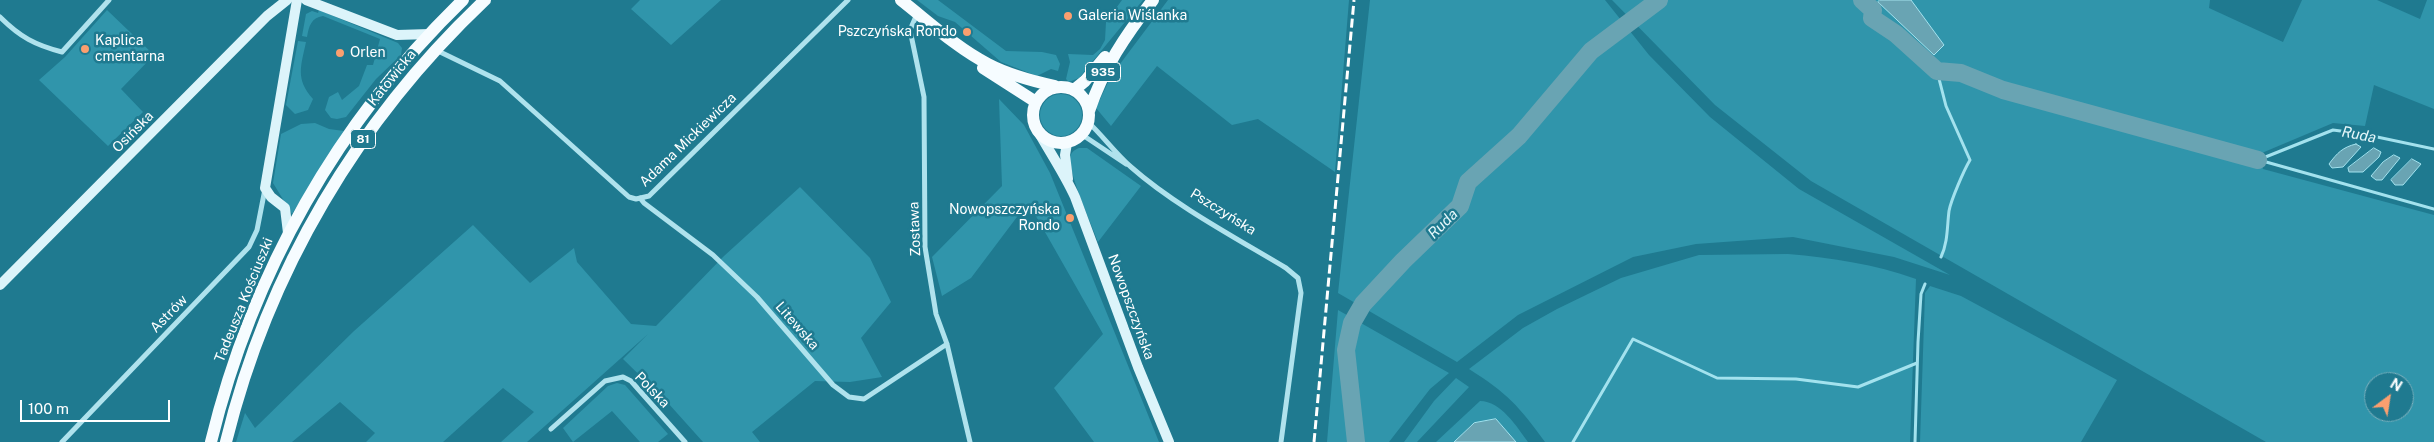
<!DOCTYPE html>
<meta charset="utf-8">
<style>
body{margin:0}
#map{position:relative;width:2434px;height:442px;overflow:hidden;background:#1f7a90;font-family:"Public Sans",sans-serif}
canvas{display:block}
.north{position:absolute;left:2364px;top:372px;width:50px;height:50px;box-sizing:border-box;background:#1f7a90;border:1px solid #79afbc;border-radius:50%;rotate:31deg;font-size:14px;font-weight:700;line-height:20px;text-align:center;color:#fff}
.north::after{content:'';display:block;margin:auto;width:18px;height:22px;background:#fb9f6f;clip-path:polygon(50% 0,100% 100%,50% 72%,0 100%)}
.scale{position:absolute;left:20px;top:400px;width:150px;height:22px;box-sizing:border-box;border:2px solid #fff;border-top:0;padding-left:6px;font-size:15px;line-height:18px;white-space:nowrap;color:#fff;-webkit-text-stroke:4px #1f7a90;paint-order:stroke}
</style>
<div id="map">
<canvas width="2434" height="442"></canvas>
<div class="north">N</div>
<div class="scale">100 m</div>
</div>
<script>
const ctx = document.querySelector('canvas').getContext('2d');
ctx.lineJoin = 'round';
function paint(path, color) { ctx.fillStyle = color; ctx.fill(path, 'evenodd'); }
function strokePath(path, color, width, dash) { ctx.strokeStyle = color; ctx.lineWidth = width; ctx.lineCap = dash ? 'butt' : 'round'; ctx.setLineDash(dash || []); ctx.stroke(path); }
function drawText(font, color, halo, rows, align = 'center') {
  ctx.font = font + ' "Public Sans",sans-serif'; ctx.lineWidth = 5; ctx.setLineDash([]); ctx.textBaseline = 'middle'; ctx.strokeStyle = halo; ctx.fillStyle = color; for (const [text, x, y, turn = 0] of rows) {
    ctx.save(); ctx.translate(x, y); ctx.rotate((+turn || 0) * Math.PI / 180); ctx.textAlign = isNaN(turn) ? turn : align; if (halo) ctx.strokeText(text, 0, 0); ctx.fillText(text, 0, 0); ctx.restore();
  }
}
paint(new Path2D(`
 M640 0H721L671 45 631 9Z
 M917 0H938L1006 51 1042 52 1056 55 1060 64 1058 71 1051 69 1037 76 1001 62 955 22 938 16Z
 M1122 0H1143L1079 78 1069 82 1066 79 1070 62 1068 54 1093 55 1100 49 1105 40 1106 22Z
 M1168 0H1349L1335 172 1258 119 1232 125 1157 66 1111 126 1096 108 1111 76Z
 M1370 0H1605L1649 55 1710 117 1799 189 1950 275 1894 257 1793 237 1696 244 1633 257 1518 315 1457 362 1338 293Z
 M1612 0H2210L2209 8 2283 42 2302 0H2377L2420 19 2427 0H2434V109L2374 85 2365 126 2333 123 2257 155 2263 169 2434 215V442H2266L1811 181 1715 105ZM2374 382H2404V412H2374Z
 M107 10 154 55 121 89 143 112 108 146 39 80 65 57Z
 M319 10 398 43 402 48 401 55 376 79 346 117 337 119 331 118 325 110 329 97 338 92 342 100 359 86 367 65H373L380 39 323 16C311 18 309 26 307 37L302 36 306 14 312 11 318 13Z
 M298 41 306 42C301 66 295 79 313 99L308 110 295 114 286 105Z
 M1040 115a21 21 0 1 1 42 0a21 21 0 1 1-42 0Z
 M999 99 1024 125 1050 173 1159 442H1094L1054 388 1103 334 1033 211 1023 209 971 278 942 296 932 257 1002 186Z
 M315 123 329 129 344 131 292 214 273 183 281 134 301 124Z
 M1079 148H1087L1141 186 1098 242C1090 220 1071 180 1070 159 1070 153 1074 150 1079 148Z
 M800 187 870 258 891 302 861 338 882 377 850 382 815 381 752 432 760 442H703L668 403 623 359 648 334 527 442H501L534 412 503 388 443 442H366L375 433 340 402 292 442H236L245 413 255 428 354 331 473 225 530 283 574 248 577 262 631 324 656 326 724 256Z
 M1788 254C1833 258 1874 264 1916 279L1910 442H1545C1519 406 1507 393 1469 369L1523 328 1557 309 1621 278 1699 255Z
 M1930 286 1961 296 2117 380 2081 442H1920L1925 293Z
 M1338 310 1449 373 1430 389 1389 442H1327Z
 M1456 378 1469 387 1417 442H1404L1434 401Z
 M617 383 625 385 668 434 658 442H640L612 411 573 442 563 428 608 386Z
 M1480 401C1501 401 1517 427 1528 442H1516L1496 419 1471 425 1454 442H1436Z`), '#3095ab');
const water = new Path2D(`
 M1880 0H1911L1944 45 1934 55 1878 2Z
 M2356 144 2361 147 2343 167 2332 168 2329 164C2337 153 2343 147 2356 144Z
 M2374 148 2381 152 2379 157 2363 172H2349L2348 168Z
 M2394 155 2400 158 2382 180H2376L2371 176 2383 162Z
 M2412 159 2421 164 2403 185H2395L2391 180Z
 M1496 419 1516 442H1454L1474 423Z`);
paint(water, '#69a4b3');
strokePath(water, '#a3e2ee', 1);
strokePath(new Path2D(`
 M1937 71 1946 106 1970 160C1964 170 1951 200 1949 211 1947 227 1948 242 1941 257
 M2258 160 2333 130 2363 134 2434 149
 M2259 160 2434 209
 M1573 442 1633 339 1717 378 1796 379 1858 387 1917 363
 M1915 442 1918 342 1921 294 1925 284`), '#a3e2ee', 3);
strokePath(new Path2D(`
 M1862 0 1873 10 1872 18 1896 34 1937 71 1961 73 2003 90 2258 160
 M1356 442 1346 350 1352 323 1363 304 1403 261 1460 206 1468 182 1519 136 1591 51 1659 0`), '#69a4b3', 18);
strokePath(new Path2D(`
 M917 14 910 30 924 97 925 247 936 314 947 344 970 442
 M0 17C20 37 35 45 62 52L109 0
 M436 50 500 81 629 197 636 199 649 196 848 0
 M1088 122C1103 136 1115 153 1131 167 1174 205 1236 238 1286 268L1298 278 1301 293 1281 442
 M1081 134 1126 164
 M640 198 644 203 713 255 757 297 833 385 849 397 864 399 947 344
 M551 429 605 381 623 377 631 381 685 442
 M62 442 249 247 257 230 265 189`), '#afe2ed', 5);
strokePath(new Path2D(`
 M306 0 397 35 430 34
 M1039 133C1051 154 1065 175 1075 197L1138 367 1169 442
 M1067 143 1065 155 1068 179
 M288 233 285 208 271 197 265 188 297 0
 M0 285 267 16 287 0`), '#dcf4fa', 10);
strokePath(new Path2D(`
 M901 0C929 22 957 48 988 64 1009 75 1032 81 1055 86
 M983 68 1036 102
 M1033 115a28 28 0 1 1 56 0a28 28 0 1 1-56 0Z
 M1074 90 1085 81 1105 57
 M1089 111C1104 67 1125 36 1153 0
 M211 442C252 273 338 121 463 0
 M226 442C268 271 358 120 485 0`), '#f6fcff', 12);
strokePath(new Path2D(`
 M1314 442 1354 0`), '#fff', 3, [9, 4]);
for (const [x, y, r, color] of [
 [1068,16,5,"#fb9f6f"],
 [967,32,5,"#fb9f6f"],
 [85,49,5,"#fb9f6f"],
 [340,53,5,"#fb9f6f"],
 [1070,218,5,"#fb9f6f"]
]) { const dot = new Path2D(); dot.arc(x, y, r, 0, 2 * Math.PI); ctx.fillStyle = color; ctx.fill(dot); strokePath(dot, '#1f7a90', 2); }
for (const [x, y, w] of [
 [1103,72,35],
 [363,139,25]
]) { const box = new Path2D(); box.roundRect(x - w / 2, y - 9.5, w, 19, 4); ctx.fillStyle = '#1f7a90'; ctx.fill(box); strokePath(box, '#fff', 1); }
drawText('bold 12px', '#fff', null, [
 ["935",1103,72],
 ["81",363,139]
]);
drawText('14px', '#fff', '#1f7a90', [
 ["Galeria Wiślanka",1078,16],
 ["Pszczyńska Rondo",957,32,"right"],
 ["Kaplica",95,41],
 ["cmentarna",95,57],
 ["Orlen",350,53],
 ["Nowopszczyńska",1060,210,"right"],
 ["Rondo",1060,226,"right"]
], 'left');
drawText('14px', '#fff', '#1f7a90', [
 ["Katowicka",392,78,-51],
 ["Osińska",133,132,-45],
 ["Adama Mickiewicza",688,140,-44],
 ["Pszczyńska",1223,212,32],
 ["Zostawa",915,229,-92],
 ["Tadeusza Kościuszki",244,300,-68],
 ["Nowopszczyńska",1131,307,70],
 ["Astrów",169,314,-46],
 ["Litewska",797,326,49],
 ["Polska",652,390,46]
]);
drawText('italic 15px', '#e7f8fb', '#1f7a90', [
 ["Ruda",2359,135,11],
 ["Ruda",1443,224,-45]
]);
</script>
